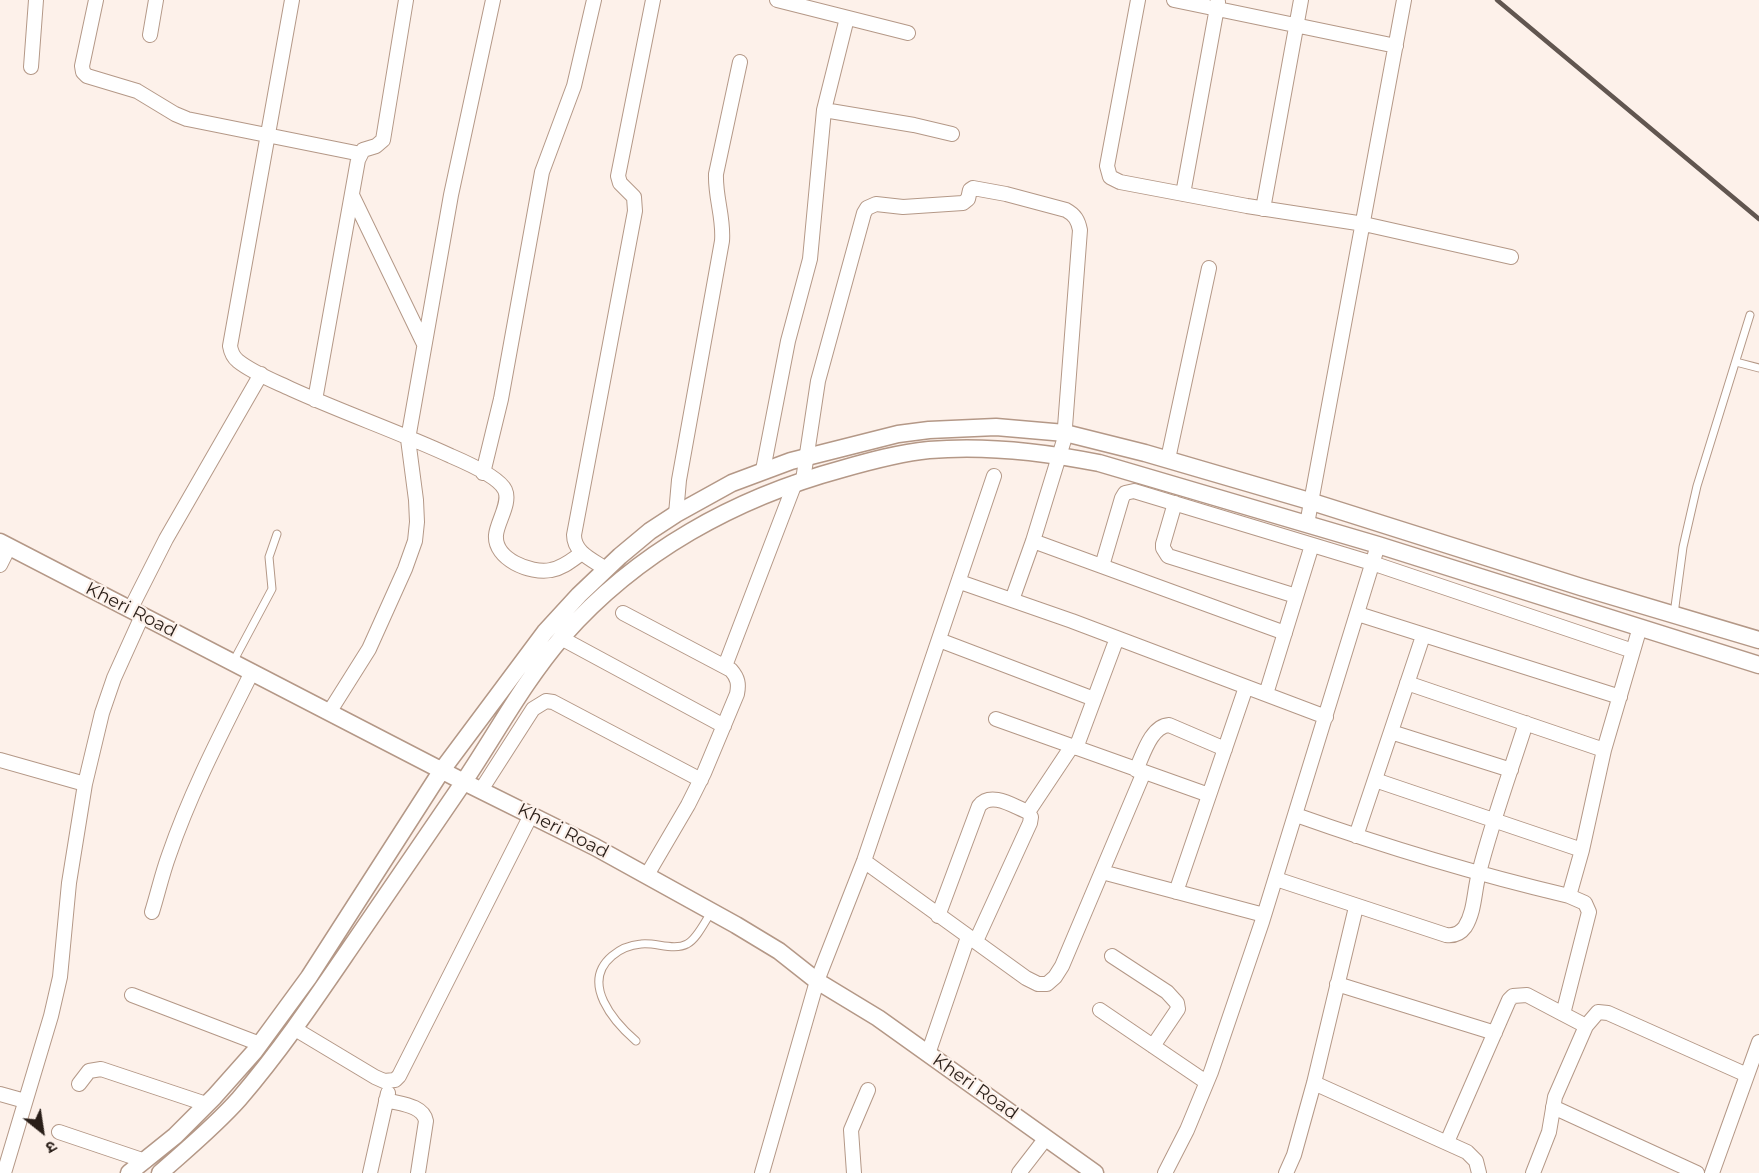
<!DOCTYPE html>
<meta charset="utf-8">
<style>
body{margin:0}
#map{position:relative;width:1759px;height:1173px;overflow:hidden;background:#fdf1ea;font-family:Montserrat,"Noto Sans Devanagari",sans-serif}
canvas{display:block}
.north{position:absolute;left:12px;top:1101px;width:60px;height:60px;-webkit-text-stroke:4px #fdf1ea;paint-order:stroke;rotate:150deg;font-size:16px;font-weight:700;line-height:24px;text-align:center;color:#291e18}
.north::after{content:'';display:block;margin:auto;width:21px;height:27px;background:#291e18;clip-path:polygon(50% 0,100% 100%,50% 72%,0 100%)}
</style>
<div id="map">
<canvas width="1759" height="1173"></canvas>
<div class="north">उ</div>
</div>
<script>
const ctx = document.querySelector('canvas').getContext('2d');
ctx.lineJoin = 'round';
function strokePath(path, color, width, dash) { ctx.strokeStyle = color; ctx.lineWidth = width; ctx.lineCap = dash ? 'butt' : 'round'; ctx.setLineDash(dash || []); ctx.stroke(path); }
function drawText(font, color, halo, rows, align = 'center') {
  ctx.font = font + ' Montserrat,sans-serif'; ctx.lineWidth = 4.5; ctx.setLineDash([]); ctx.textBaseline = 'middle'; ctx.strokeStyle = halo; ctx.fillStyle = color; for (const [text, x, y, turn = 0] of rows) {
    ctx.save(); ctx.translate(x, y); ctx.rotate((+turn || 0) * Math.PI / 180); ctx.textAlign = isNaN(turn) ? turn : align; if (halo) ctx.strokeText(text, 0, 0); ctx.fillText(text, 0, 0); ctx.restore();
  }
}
const service = new Path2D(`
 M1736 362 1759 368
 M1674 614 1683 547 1697 486 1750 315
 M233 662 272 589 269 557 277 534
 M636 1041C614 1022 580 983 612 956 620 949 630 945 641 944 655 942 674 951 687 944 697 939 705 921 712 911`);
const minor = new Path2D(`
 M96 0 82 66 83 72 87 76 137 91 175 114 187 119 361 154
 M292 0 230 346C231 352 233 357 238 361 253 373 274 381 291 389 344 413 399 432 451 456 465 462 499 477 505 490 511 503 497 522 496 535 494 559 530 574 551 570 563 568 572 560 582 553
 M777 0 908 33
 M1138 0 1107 166 1110 177 1120 182 1247 206 1364 224 1511 257
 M1174 0 1396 46
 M150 35 156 0
 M31 67 36 0
 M824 110 914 125 952 134
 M1183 194 1218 2
 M352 195 424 344
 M1263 209 1301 0
 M315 400 358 160 363 150 376 146 383 140 406 0
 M1168 459 1209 268
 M763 470 788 341 810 259 824 110 847 18
 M483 473 501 399 542 172 574 86 594 0
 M803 480 818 381 864 213 867 208 876 204 903 207 963 203 968 199 970 190 973 188 1006 194 1066 210C1075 215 1078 220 1080 230L1064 440 1033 541 1012 600
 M1175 503 1163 544V548L1168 556 1296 596
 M676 514 679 480 722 241C724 218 715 197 716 174L740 62
 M1307 524 1404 0
 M1033 541 1285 633
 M0 565 9 547
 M1102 566 1122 498 1125 493 1134 491 1372 563 1633 651
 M606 569C593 560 574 553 574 535L635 211 634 197 620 183 618 176 653 0
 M960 582 1072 621 1326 717
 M130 610 166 539 261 374
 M623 613 731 670C738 678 739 684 737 694L704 773 688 805 647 875
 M1358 614 1620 697
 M561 638 724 726
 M939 640 1094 699
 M725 666 795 483
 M1407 683 1604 750
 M1266 694 1312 545
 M330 711 369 649 405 569 415 541 417 522 416 500 408 439 451 195 493 0
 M996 719 1209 795
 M1391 732 1511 770
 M1076 748 1117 638
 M0 760 85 784
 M1136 770C1143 755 1151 726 1169 725L1225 749
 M1375 780 1582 850
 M481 790 533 709 546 701 553 702 701 780
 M1028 812 1072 746
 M1296 815C1386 847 1476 874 1569 896
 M1356 836 1423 636
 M864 861 1026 978 1038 984H1047L1055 977 1062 966 1144 772
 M1102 872 1264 915
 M1276 879 1446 935C1454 936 1460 934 1465 927 1475 911 1474 891 1479 873 1492 822 1510 773 1526 723
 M1176 892 1246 687
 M152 912C158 893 162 874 169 855 191 791 222 732 252 672
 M938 916 979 806C991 791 1013 806 1028 812L1031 817 1030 823 976 941
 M1112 956 1167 992 1177 1003 1178 1009 1153 1046
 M1337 984 1495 1033
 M132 995 260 1044
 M1100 1010 1206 1082
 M1586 1026 1598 1012 1608 1013 1747 1075
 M295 1029 375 1077 384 1081 395 1080 399 1076 531 815
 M928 1054 968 937
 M1314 1083 1467 1152 1476 1161 1479 1173
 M79 1084 89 1071 101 1069 206 1104
 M0 1094 25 1101
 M386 1100C400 1104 423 1105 426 1121L418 1173
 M1553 1107 1697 1173
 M59 1132 145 1161
 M1447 1142 1509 1000 1513 996 1527 995 1563 1014
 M4 1173 51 1016 60 977 69 883 85 784 102 713 114 678 142 616
 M370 1173 388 1093
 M762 1173 817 981 864 861 994 476
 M854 1173 851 1130 868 1090
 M1019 1173 1046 1138
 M1165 1173 1187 1130 1211 1072 1262 922 1378 545
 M1286 1173 1294 1155 1314 1083 1356 907
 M1533 1173 1549 1132 1555 1097 1586 1026 1563 1014 1589 912 1585 903 1569 896 1582 850 1604 750 1640 627
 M1712 1173 1759 1042`);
const tertiary = new Path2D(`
 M0 542 464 782 595 847 736 925 779 951 817 981 878 1018 1095 1173
 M129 1173 175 1136 214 1097 254 1052 309 977 442 770 545 632 579 595 620 556 650 531 676 514 732 483 791 461 898 434 929 430 996 427 1065 433 1145 453 1306 500 1581 587 1759 640
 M160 1173C187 1149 215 1126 239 1099 282 1049 318 995 355 941 391 888 427 836 463 783 496 734 524 681 563 636 637 552 735 498 842 469 870 461 899 453 929 450 985 445 1044 452 1099 463L1378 545 1759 665`);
strokePath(service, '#b49887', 9);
strokePath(minor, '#b49887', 16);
strokePath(tertiary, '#b49887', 19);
strokePath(service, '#fff', 7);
strokePath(minor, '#fff', 14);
strokePath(tertiary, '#fff', 16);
strokePath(new Path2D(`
 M1497 0 1759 219`), '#615650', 4.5);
drawText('18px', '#291e18', '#fdf1ea', [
 ["Kheri Road",131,610,27],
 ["Kheri Road",563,831,27],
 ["Kheri Road",975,1087,35]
]);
</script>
